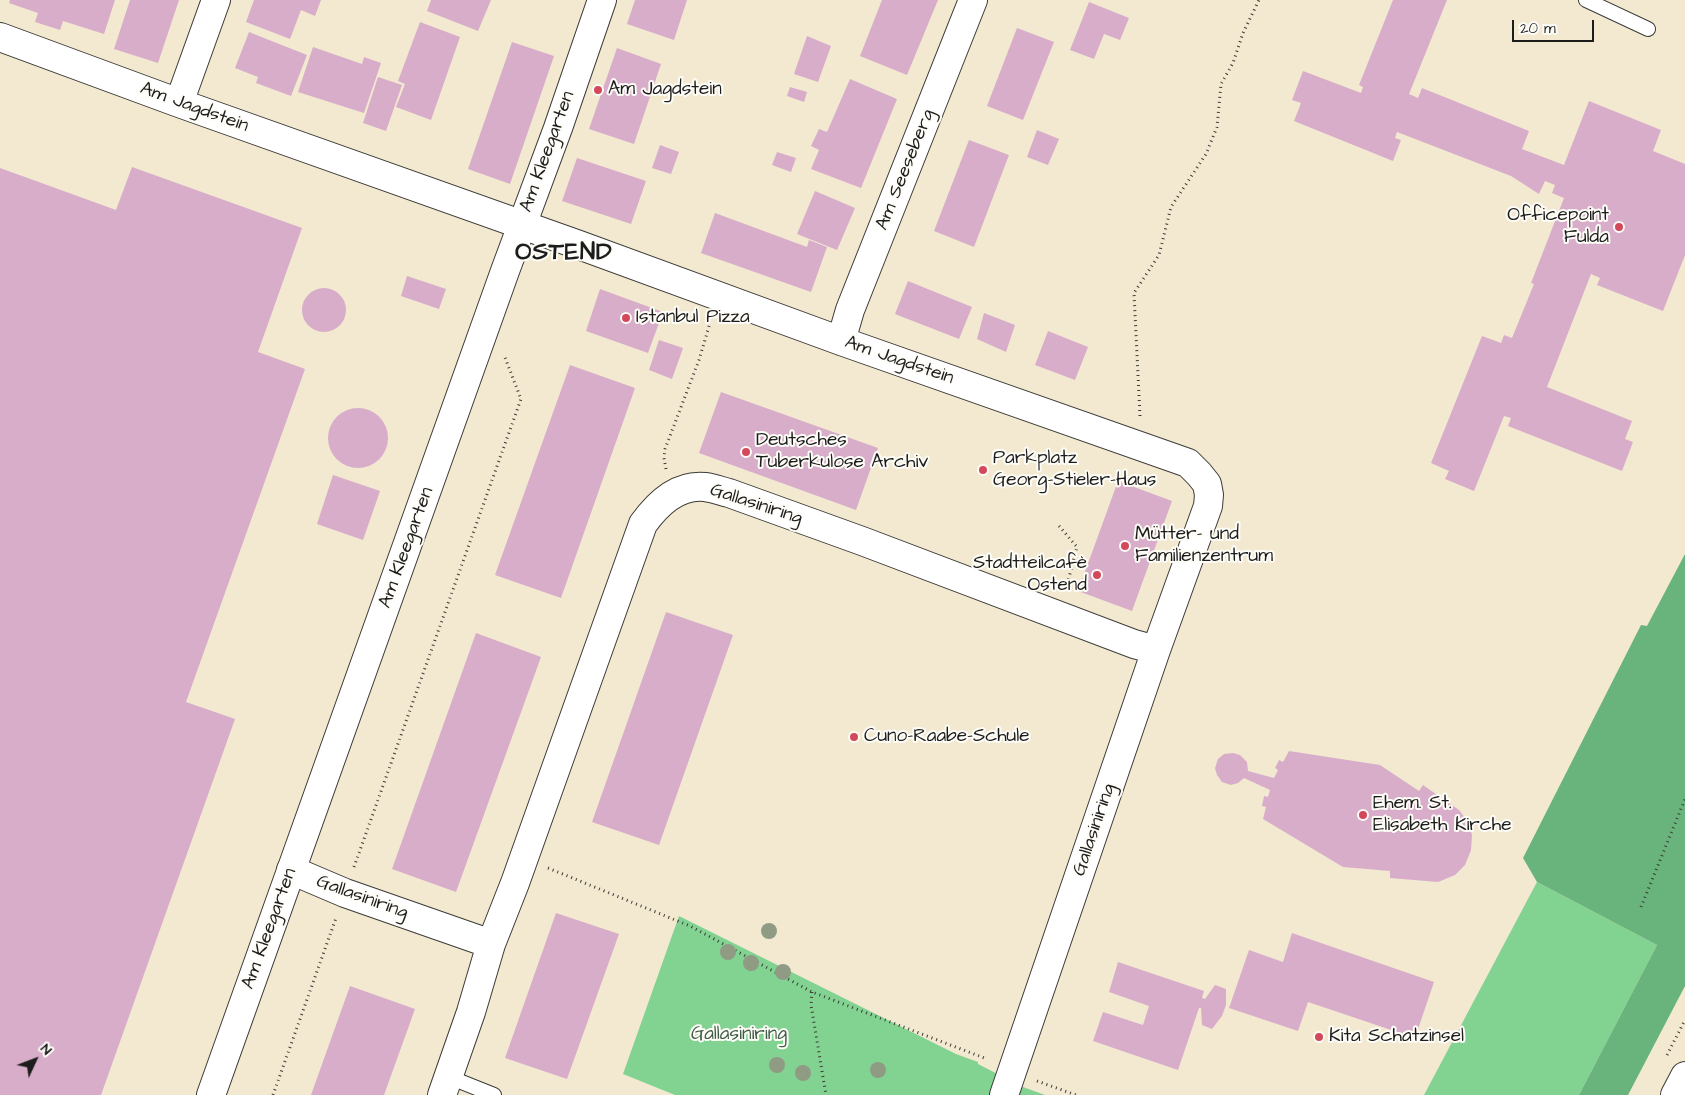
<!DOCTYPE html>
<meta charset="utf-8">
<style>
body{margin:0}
#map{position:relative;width:1685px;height:1095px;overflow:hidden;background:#f2e9d0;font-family:"Architects Daughter",sans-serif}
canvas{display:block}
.north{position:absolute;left:10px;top:1035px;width:50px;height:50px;-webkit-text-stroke:4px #fdfcf7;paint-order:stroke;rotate:47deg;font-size:14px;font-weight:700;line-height:20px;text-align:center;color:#1c1c1c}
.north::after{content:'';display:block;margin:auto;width:18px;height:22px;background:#1c1c1c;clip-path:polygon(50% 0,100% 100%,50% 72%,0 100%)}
.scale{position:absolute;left:1512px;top:20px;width:82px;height:22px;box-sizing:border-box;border:2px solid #1c1c1c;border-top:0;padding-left:6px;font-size:15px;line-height:18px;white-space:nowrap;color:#1c1c1c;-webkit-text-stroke:4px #fdfcf7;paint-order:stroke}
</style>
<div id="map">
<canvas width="1685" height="1095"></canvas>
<div class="north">N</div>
<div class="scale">20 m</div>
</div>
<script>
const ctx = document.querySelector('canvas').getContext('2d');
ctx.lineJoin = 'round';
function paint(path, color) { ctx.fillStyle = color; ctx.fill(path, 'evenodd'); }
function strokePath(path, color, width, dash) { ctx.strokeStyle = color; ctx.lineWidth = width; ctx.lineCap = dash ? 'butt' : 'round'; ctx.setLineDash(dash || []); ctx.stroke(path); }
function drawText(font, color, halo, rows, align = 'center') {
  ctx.font = font + ' "Architects Daughter",sans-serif'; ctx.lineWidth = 4; ctx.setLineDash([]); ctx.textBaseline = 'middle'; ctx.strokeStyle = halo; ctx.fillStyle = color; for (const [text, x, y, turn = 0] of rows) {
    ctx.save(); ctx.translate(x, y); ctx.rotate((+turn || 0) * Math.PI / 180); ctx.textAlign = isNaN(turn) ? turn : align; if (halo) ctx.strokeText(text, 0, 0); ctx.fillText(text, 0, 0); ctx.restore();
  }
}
paint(new Path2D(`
 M1537 882 1657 945 1579 1095H1424Z
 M679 916 956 1054 978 1062V1064L1023 1087 1045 1095H675L623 1074Z`), '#82d292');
paint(new Path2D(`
 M1685 554V986L1628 1095H1579L1657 945 1537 882 1523 858 1641 625 1647 626Z`), '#69b47c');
paint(new Path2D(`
 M10 0H115L104 34 63 21 60 30 35 22 38 13 9 3Z
 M130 0H179L158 63 114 49Z
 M254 0H321L315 16 301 10 290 39 246 22Z
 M431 0H491L478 31 427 11Z
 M635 0H687L674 40 627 24Z
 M882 0H938L907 75 860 56Z
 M1393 0H1447L1409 94 1418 98 1422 88 1529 131 1522 149 1564 165 1589 101 1661 130 1653 151 1685 164V255L1663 311 1597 285 1600 278 1591 274 1547 387 1632 421 1625 439 1633 442 1622 471 1508 426 1511 418 1504 416 1474 491 1445 479 1449 471 1431 463 1482 336 1501 343 1504 335 1512 338 1534 284 1531 283 1564 198 1552 193 1555 185 1545 181 1539 194 1511 176 1397 132 1395 138 1401 140 1393 161 1294 121 1301 103 1292 100 1303 71 1361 93 1363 87 1359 85Z
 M1089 2 1129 18 1120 40 1104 34 1094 59 1070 50Z
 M420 22 460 37 431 120 396 107 405 84 398 81Z
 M1017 28 1054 42 1023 120 987 106Z
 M249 32 307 55 291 96 256 83 258 77 235 68Z
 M807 36 831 46 818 82 794 74Z
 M512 42 554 56 510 184 468 169Z
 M313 47 362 64 364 57 381 63 364 113 298 92Z
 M617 48 661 64 634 144 589 129Z
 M378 77 402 85 386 131 363 123Z
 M850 79 897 99 861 188 811 169 819 150 811 146 819 129 827 132Z
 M790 87 807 92 804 102 787 96Z
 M1037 130 1059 139 1048 165 1027 157Z
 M969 140 1009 155 974 247 934 231Z
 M660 145 679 152 671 174 652 168Z
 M777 152 796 158 791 172 772 165Z
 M577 158 646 181 631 224 562 201Z
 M132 167 302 228 258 352 305 369 186 702 235 719 101 1095H0V168L116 210Z
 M815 191 855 208 837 250 797 234Z
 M715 213 807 247 809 240 827 247 811 292 701 253Z
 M407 276 446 289 439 309 401 296Z
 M908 281 972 307 959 339 895 314Z
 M302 310a22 22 0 1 1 44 0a22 22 0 1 1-44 0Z
 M600 289 663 312 648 353 586 331Z
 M984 313 1015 325 1006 352 977 339Z
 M1048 331 1088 347 1075 380 1035 365Z
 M659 340 683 348 672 379 649 370Z
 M570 365 635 388 561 598 495 575Z
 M721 392 878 448 856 510 699 453Z
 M328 438a30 30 0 1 1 60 0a30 30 0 1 1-60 0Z
 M333 475 380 491 363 540 317 524Z
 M1118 481 1172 501 1132 611 1078 591Z
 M666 612 733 635 659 845 592 822Z
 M476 633 541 657 456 892 392 869Z
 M1289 751 1380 765 1419 791 1423 785 1459 810 1468 822 1472 835 1471 850 1465 865 1455 875 1438 882 1390 878V871L1343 867 1263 819 1266 807 1262 806 1264 796 1268 797 1270 790 1244 778 1238 783 1231 785 1222 782 1217 775 1215 768 1218 759 1224 754 1233 753 1240 755 1247 762 1248 771 1274 778 1278 770 1275 768 1279 760 1283 762Z
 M556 913 619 934 567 1079 505 1058Z
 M1292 933 1434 982 1415 1038 1308 1002 1298 1031 1229 1008 1249 950 1283 962Z
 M1118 962 1204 991 1202 998 1205 999 1215 985 1226 989V1005L1222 1016 1212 1029 1202 1025 1201 1008H1199L1178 1070 1093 1041 1103 1012 1143 1025 1149 1006 1109 992Z
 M350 986 415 1009 384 1095H311Z`), '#d8adca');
const lane = new Path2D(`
 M1586 0 1648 29
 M449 1077 494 1095`);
const street = new Path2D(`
 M0 37 179 103 579 245 841 341 1188 463 1199 474 1207 484 1209 495 1208 506 1156 650 1004 1095
 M179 103 216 0
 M841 341 850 310 973 0
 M291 870 345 893 491 944
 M442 1095 471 1012 491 944 515 883 643 524C658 503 678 484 705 487 713 488 721 491 729 493L862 541 1134 644 1156 650`);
const secondary = new Path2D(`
 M211 1095 505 271 558 128 602 0`);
const highway = new Path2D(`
 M1675 1095 1685 1076`);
strokePath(lane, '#3c3b37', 16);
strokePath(street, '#3c3b37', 30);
strokePath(secondary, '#3c3b37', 30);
strokePath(highway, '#3c3b37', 30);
strokePath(new Path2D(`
 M1140 416 1134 293 1159 255 1171 207 1206 154 1217 127 1221 84 1233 63 1243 33 1259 0
 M666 469 664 458 665 449 699 360 710 323
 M1059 526 1077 547 1066 589
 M354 867 521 399 504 355
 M548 868 690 926 812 992 987 1059
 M1641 907 1685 799
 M812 992 811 1005 826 1095
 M1667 1055 1685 1020
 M1037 1081 1076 1095
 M273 1095 336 918`), '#3c3b37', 3, [1, 4]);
strokePath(lane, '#fff', 14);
strokePath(street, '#fff', 28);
strokePath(secondary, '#fff', 28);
strokePath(highway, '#fff', 28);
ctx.fillStyle = '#909b84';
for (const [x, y] of [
 [769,931],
 [728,952],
 [751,963],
 [783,972],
 [777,1065],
 [878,1070],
 [803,1073]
]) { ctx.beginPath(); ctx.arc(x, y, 8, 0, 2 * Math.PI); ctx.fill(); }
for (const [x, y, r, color] of [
 [598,90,5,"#d1495b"],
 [1619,227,5,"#d1495b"],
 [626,318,5,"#d1495b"],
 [746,452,5,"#d1495b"],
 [983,470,5,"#d1495b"],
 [1125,546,5,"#d1495b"],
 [1097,575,5,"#d1495b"],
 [854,737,5,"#d1495b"],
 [1363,815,5,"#d1495b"],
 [1319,1037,5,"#d1495b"]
]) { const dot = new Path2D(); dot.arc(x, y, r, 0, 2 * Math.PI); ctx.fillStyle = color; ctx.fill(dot); strokePath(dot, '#fdfcf7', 2); }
drawText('19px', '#1c1c1c', '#fdfcf7', [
 ["Am Jagdstein",608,90],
 ["Officepoint",1609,216,"right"],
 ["Fulda",1609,238,"right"],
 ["Istanbul Pizza",636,318],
 ["Deutsches",756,441],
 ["Tuberkulose Archiv",756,463],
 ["Parkplatz",993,459],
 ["Georg-Stieler-Haus",993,481],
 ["Mütter- und",1135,535],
 ["Familienzentrum",1135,557],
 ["Stadtteilcafè",1087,564,"right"],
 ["Ostend",1087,586,"right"],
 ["Cuno-Raabe-Schule",864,737],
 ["Ehem. St.",1373,804],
 ["Elisabeth Kirche",1373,826],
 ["Kita Schatzinsel",1329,1037]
], 'left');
drawText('19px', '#1c1c1c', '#fdfcf7', [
 ["Am Jagdstein",194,108,20],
 ["Am Kleegarten",548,152,-70],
 ["Am Seeseberg",906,170,-68],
 ["Am Jagdstein",899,361,19],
 ["Gallasiniring",756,505,18],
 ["Am Kleegarten",407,548,-70],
 ["Gallasiniring",1095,830,-71],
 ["Gallasiniring",362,898,20],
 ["Am Kleegarten",270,929,-70]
]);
drawText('19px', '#405c45', '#fdfcf7', [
 ["Gallasiniring",739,1035]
]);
ctx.letterSpacing = '1px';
drawText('bold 24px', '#1c1c1c', '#fdfcf7', [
 ["OSTEND",564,254]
]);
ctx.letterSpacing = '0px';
</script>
